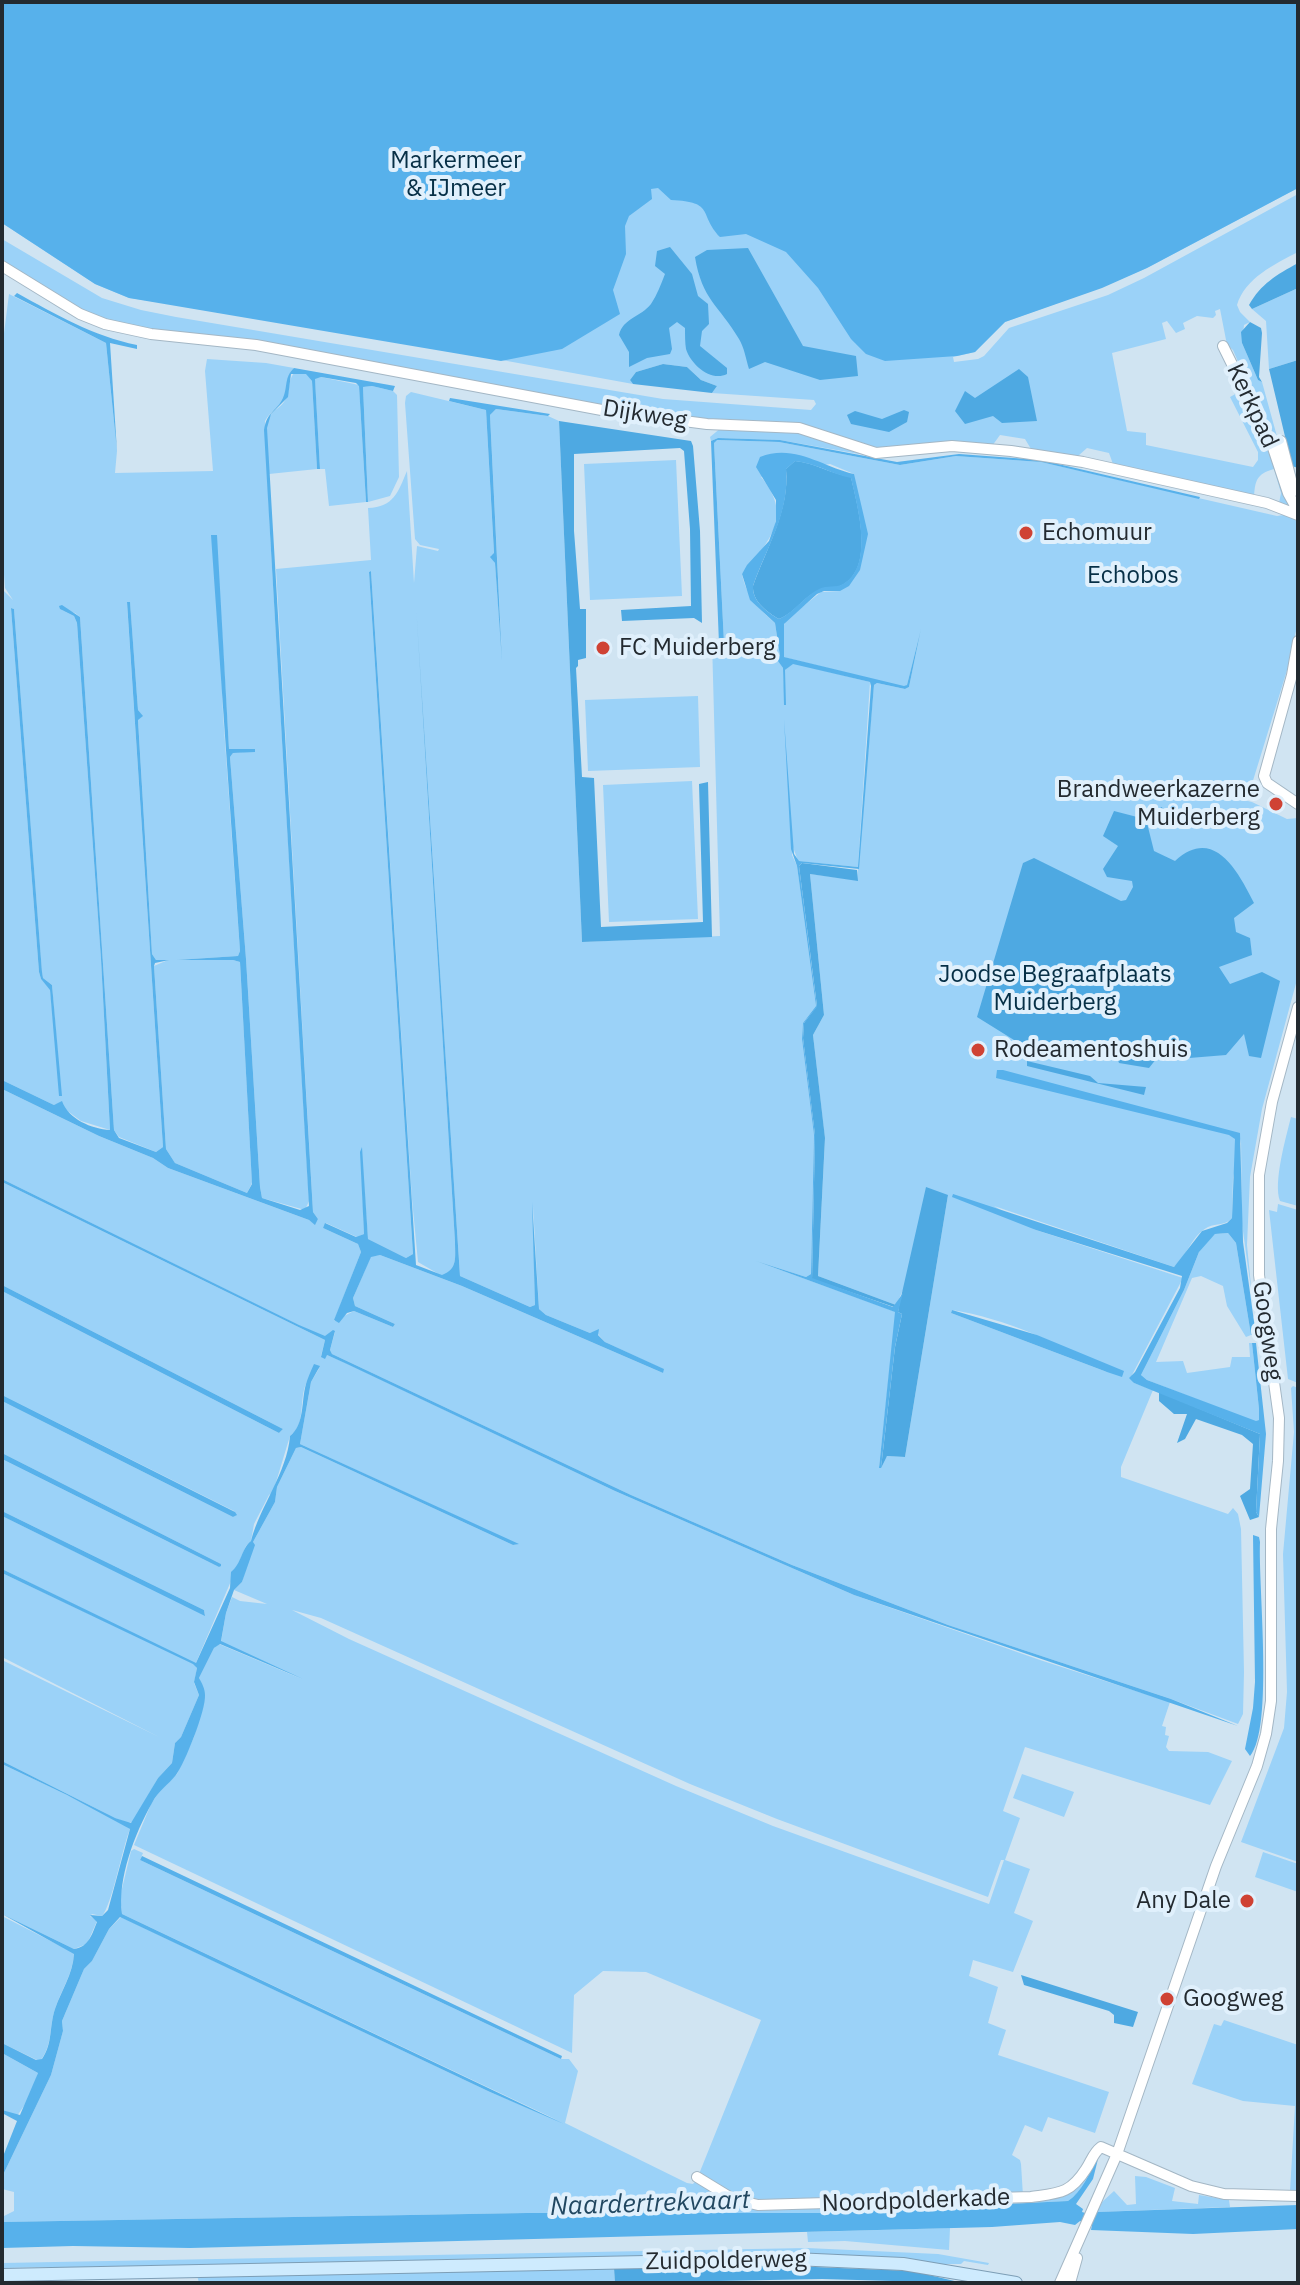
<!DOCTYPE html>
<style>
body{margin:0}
#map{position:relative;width:1300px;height:2285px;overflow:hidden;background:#d0e4f2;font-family:"IBM Plex Sans",sans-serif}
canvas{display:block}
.frame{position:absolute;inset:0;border:4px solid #232a30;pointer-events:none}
</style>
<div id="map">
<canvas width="1300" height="2285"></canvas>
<div class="frame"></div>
</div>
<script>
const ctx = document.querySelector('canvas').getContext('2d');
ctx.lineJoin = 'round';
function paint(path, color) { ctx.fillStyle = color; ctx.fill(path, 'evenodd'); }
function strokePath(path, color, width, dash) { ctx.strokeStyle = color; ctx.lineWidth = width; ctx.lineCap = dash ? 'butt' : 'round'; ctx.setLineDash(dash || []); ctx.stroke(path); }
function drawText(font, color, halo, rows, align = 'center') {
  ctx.font = font + ' "IBM Plex Sans",sans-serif'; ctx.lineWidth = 8; ctx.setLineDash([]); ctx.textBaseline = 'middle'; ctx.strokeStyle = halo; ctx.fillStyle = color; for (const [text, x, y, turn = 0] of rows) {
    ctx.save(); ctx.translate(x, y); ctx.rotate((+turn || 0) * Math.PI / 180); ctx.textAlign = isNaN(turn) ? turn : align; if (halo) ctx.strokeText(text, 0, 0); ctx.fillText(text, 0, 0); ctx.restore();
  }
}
paint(new Path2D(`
 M2 2H1298V188L1147 268 1102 287 1005 322 975 352 953 357 954 362 978 359 984 356 1009 328 1108 295 1144 278 1298 194V252C1275 264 1245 278 1237 305L1240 312 1250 322 1244 325 1242 343 1258 380 1262 382 1289 480 1233 350 1227 345 1220 309 1215 311 1216 315 1213 318 1197 316 1183 323 1185 329 1176 333 1167 321 1162 323 1166 339 1112 353 1127 431 1146 433V445L1253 467 1258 460V452L1230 397 1239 392 1229 368 1273 455 1290 503 1285 506 1279 503 1281 493 1274 469C1256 474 1255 481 1254 498L1113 464 1109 453 1087 448 1078 456 1031 449 1025 439 1000 435 992 446 886 448 869 446 788 422 667 417 123 325 86 314 2 262V239L102 298 141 310 176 317 663 399 811 410 816 404 814 400 712 393 717 386 701 380 687 367 663 364 636 372 630 380 633 384 283 320 129 298 95 284 2 223Z
 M1298 288V360L1269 369 1266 321 1252 309Z
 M9 294 106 343 117 451 115 473 213 471 205 371 207 359 266 363 294 368C284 378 290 389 283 400 278 407 270 412 265 421L270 533 309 1201 305 1210 262 1198 260 1187 246 959 230 757 233 753 255 751V749H229L216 535 223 714 240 951 238 956 176 960H233L240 962 252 1183 247 1193 175 1163 166 1149 154 966 168 960H156L152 954 138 719 142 716 138 710 130 603H127L163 1147 156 1152 119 1137 114 1130 80 617 75 613 60 609 74 616 77 623 101 959 110 1130 81 1121 58 1104 54 1105 2 1080V584L3 590 13 600 5 588 2 548V349ZM11 608 14 609 42 973 43 978 52 985 61 1096 50 989 41 979 39 972Z
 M294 373H306L312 381 317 469 269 474C268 456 262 432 270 416 274 409 280 408 284 402 291 393 287 381 294 373Z
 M321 377 359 385 366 502 329 506 325 469H320L315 381V378Z
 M372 386 393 391 397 395 399 477 390 496 368 502 363 387Z
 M411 392 486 410 494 554 491 556 495 563 502 658 490 415 496 409 548 416 559 421 582 942 720 936 712 641 778 660 783 668 785 705V670L793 663 870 682 858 867 798 861 793 847 792 855 797 866 816 1006 803 1023 802 1039 814 1135 811 1274 806 1277 756 1261 896 1312 879 1467 887 1456 905 1457 948 1195 896 1305 818 1276 825 1139 813 1035 824 1015 810 874 857 880 874 685 877 683 905 689 909 687 921 629 907 685 904 687 783 657V627L786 620 821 592 840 591 854 474 830 464 761 477C794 516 769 542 742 574 746 596 759 609 775 623L780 657 724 643 714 443 716 440 779 442 900 465 956 456 1041 462 1277 516 1290 514 1298 523V622L1288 667 1251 787C1231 791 1214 788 1194 782L1192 787 1252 802 1287 819 1298 818V976L1262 1109 1250 1177 1247 1245 1252 1296 1242 1224 1241 1139 1233 1178 1232 1218C1225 1226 1217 1223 1208 1227 1192 1235 1187 1256 1174 1267L994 1206 1036 1230 1183 1278 1132 1375 1134 1383 1153 1390 1121 1467V1477L1228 1514 1233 1508 1238 1514 1241 1529 1244 1672 1243 1714 1238 1724 1171 1699 948 1625 792 1565 631 1495 332 1354 330 1350 335 1332 325 1337 298 1325 2 1179V1089L99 1136 153 1158 168 1168 309 1220 315 1224 318 1219 313 1212 276 569 371 560 368 508C394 507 398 492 407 471L414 583 417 546 438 551 439 549 420 545 415 539 405 403 406 396ZM371 571 412 1199 418 1262 442 1276C458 1269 455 1257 455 1242L416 605 460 1276 530 1307 535 1305 533 1206 539 1309 546 1315 590 1333 596 1332 605 1342 663 1369V1373L462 1286 380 1255 371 1256 353 1298 355 1306 395 1324 393 1327 354 1311 334 1321 361 1252 358 1244 323 1228 326 1223 357 1237 364 1234 361 1149 368 1239 406 1258 413 1254 369 572ZM952 1310C1004 1318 1063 1344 1107 1372L951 1313Z
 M722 427H785L859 450V454L780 440 718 438 711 441 710 437Z
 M676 460 682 596 590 600 584 464Z
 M698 696 700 767 588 771 585 700Z
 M692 781 698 919 609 922 603 785Z
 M1291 1117 1298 1119V1206L1280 1201C1273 1183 1286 1137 1291 1117Z
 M2 1182 325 1340 321 1356 327 1355 348 1364 615 1491 854 1595 1040 1660 1170 1702 1162 1726 1166 1727 1165 1735 1169 1736 1166 1747 1169 1751 1208 1752 1232 1761 1210 1805 1025 1747 1003 1811 1020 1818 1005 1860 1030 1869 1014 1913 1033 1921 1013 1972 973 1960 969 1976 998 1987 988 2023 1006 2030 998 2055 1109 2092 1095 2133 1048 2117 1042 2132 1025 2125 1012 2155 1020 2160 1021 2164 1023 2196 743 2200 699 2174 761 2020 646 1972 603 1971 574 1995 572 2053 134 1845 151 1804 161 1789 177 1774 194 1737 205 1697 199 1678 214 1648 219 1644 302 1679 221 1642 226 1613 232 1597 240 1601 267 1604 234 1590 242 1582 253 1542 275 1502 277 1487 296 1448 301 1447 513 1545 517 1544 300 1444 311 1382 320 1367C316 1372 310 1377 307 1382 298 1398 307 1424 290 1436L273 1492 269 1495 254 1524 251 1541 246 1546 195 1665 197 1668 194 1683 199 1695 181 1737 175 1743 172 1763 158 1778 133 1822 128 1823 115 1818 130 1829C122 1849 112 1905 102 1916L92 1914 90 1916 97 1921 87 1944 74 1949 2 1914V1764L109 1815 2 1761V1660L159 1737 2 1657V1573L193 1663 2 1569V1516L205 1615 204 1610 2 1511V1459L219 1567 221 1564 2 1453V1401L233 1517 236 1515 234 1511 2 1395V1291L279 1433 283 1429 2 1285ZM292 1610 321 1618 690 1784 777 1819 988 1897 1001 1860H1004L989 1904 773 1826 676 1786 349 1639Z
 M1278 1204 1298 1210V1383L1288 1379 1269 1210 1277 1212Z
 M1228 1233 1236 1243 1251 1335 1246 1337 1227 1306 1223 1286 1201 1276 1192 1278 1156 1362 1183 1361 1187 1373 1230 1367 1232 1357H1250L1249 1343H1252L1259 1409V1420L1255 1422 1147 1380 1141 1375 1184 1290 1201 1247 1215 1234Z
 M1293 1386 1298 1388V1862L1241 1842 1284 1728 1287 1692 1283 1554 1294 1432 1291 1388Z
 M1022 1774 1074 1792 1064 1817 1013 1798Z
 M134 1849 143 1853 140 1860 561 2059H569L578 2071 565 2123 687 2183 693 2184 697 2179 744 2205 1061 2196 1071 2193 1098 2159C1089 2173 1082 2192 1068 2201L820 2213H527L2 2222V2217L14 2211V2192L2 2189V2177L51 2075 63 2031 62 2021 84 1969 92 1961 109 1929 121 1917 490 2092 557 2120 122 1914 120 1897 131 1851Z
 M1263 1852 1298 1864V1892L1255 1877Z
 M2 1916 74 1953C73 1974 61 1990 55 2009 49 2027 53 2043 41 2060H37L2 2043Z
 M1224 2020 1298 2045V2191H1290L1295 2106 1243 2101 1192 2084 1214 2024 1221 2026Z
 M2 2053 38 2073 30 2097 17 2116 2 2110Z
 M1135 2176 1146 2177 1175 2188 1172 2201 1198 2204 1199 2195 1229 2200 1230 2207 1097 2212 1102 2202 1114 2191 1127 2205 1136 2204Z
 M950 2228 949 2250 845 2241 808 2242 807 2232Z
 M807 2248 938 2254 989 2263 988 2265 964 2261 961 2264H933L504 2261 500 2258 64 2270 48 2267 2 2268V2263Z
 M614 2268 615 2283H199L197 2275Z`), '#9bd2f8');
paint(new Path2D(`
 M670 247 692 274 698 296 708 304 709 324 702 331 700 346 727 368V374C711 382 691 365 686 349 685 343 685 335 685 328L677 322 669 328 672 349 670 354 647 358 629 367V352L619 335C623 318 641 317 651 304 657 295 661 284 665 274L655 266 657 251Z
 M748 248 803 346 856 356 858 376 820 380 765 362 749 369C746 359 744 347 739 339 719 305 702 300 695 257L707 250Z
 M1298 263V288L1252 309 1249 305C1261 284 1276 275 1298 263Z
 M1250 322 1261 328 1262 333 1259 377 1262 382 1258 380 1242 343 1241 332Z
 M1298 360V468L1292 466 1269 369Z
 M663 364 687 367 701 380 717 386 712 393 633 384 630 380 636 372Z
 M1019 369 1028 377 1037 421 1002 423 993 416 965 424 955 411 965 391 975 398Z
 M904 410 909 412 907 422 889 432 851 424 847 415 855 411 882 419Z
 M559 421 691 441 693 446 700 531 702 623 694 618 622 621 621 610 691 606 690 529 684 451 680 448 574 454V531L580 609H586V658L578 660V666L576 668 582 777 594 778 601 927 703 922 699 784 708 782 712 937 582 942Z
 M795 461C816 463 831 474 851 477 857 505 875 565 844 584 834 590 819 588 809 596 799 604 791 614 779 619 767 612 752 601 753 586 766 549 790 510 786 469Z
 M1162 807 1164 814 1147 823 1154 851 1175 861C1213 826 1237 869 1254 903L1234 918 1236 932 1250 938 1252 955 1219 967 1230 984 1262 972 1280 981 1261 1058 1249 1056 1244 1034 1226 1055 1177 1059 1168 1044 1149 1068 1119 1063 1112 1043 1090 1042 1079 1059 1014 1040 977 1017 1023 863 1034 858 1121 901 1126 900 1133 887 1132 881 1107 877 1103 869 1118 846 1103 836 1114 811 1141 818Z
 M802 863 857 870 858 881 810 874 824 1015 813 1035 825 1138 818 1276 896 1305 894 1307 812 1279 815 1135 803 1038 804 1023 817 1006 799 866Z
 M1027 1061 1090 1076 1098 1083 1146 1087 1144 1095 1027 1066Z
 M926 1187 948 1195 905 1457 887 1456 881 1468 895 1347 902 1314 898 1312 899 1306Z
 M1159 1392 1260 1434 1256 1512 1259 1517 1250 1520 1240 1496 1250 1489 1253 1444 1242 1435 1196 1419 1185 1439 1177 1443 1187 1414H1174L1159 1401Z
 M1021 1975 1138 2012 1133 2027 1114 2023V2015L1109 2011 1024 1985Z
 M767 2265 912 2271 963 2283 822 2279 615 2283 614 2268Z`), '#4ea9e2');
paint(new Path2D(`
 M2 2H1298V188L1147 268 1102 288 1005 322 975 352 957 356 885 361 866 354 851 339 818 288 786 252 746 234 720 237C698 214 716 202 671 200L658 188 651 189 652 199 629 216 625 226 626 254 613 290 620 314 562 349 501 361 129 298 95 284 2 223Z
 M17 293C55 314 93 336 137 345V349L110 343 117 451 106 343 14 296Z
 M294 368 395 386 393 391 372 386 363 387 368 502H366L359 386 356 383 321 377 315 379 320 469H317L312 381 306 374H291L288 397 271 414 267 428 313 1212 318 1219 315 1225 309 1220 168 1168 153 1158 99 1136 2 1089V1080L54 1105 62 1101C68 1119 92 1129 110 1130L101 959 77 623 74 616 60 609 59 606 62 605 80 617 114 1130 119 1138 156 1152 163 1147 127 602H130L138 710 143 716 138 720 152 954 156 960H169L155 963 154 966 166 1149 175 1163 247 1193 252 1184 240 962 233 960H176L238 956 240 951 211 535H217L229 749H255V752L233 753 230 757 246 959 260 1187 262 1198 300 1210 309 1206 264 430C267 411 277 411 283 398 288 387 284 377 294 368Z
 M450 398 550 414 548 416 496 409 490 415 502 661 495 563 490 557 494 553 486 410 449 401Z
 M718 438 780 440 897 462 959 454 1041 460 1200 497 1199 499 1041 462 956 456 900 465 779 442 717 440 714 443 724 643 780 656 775 623 750 600 742 574 747 565 769 541 776 521V500L756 467 760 457C794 443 823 467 854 474L868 534 860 570 849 586 840 591H824L817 594 784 624V657L904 686 907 685 921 629 909 687 905 689 877 683 874 685 859 869 802 863 799 866 817 1007 804 1023 803 1038 815 1135 812 1278 893 1307 903 1293 898 1312 902 1314 895 1347 881 1468H879L895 1312 756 1261 806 1277 811 1274 814 1135 802 1039 803 1023 816 1006 797 866 791 849 784 719 794 854 799 861 858 867 871 686 870 682 793 664 785 670 786 705H784L783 668 778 661 719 644 711 441ZM795 461C816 463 831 474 851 478 857 505 875 566 843 584 836 588 827 585 819 589 804 596 795 612 779 619 767 612 752 601 753 586 767 546 790 513 786 469Z
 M371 571 416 1265 442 1275C458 1269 455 1257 455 1242L416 605 460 1276 530 1307 535 1305 532 1202 539 1309 546 1315 590 1333 599 1329 598 1335 605 1342 664 1369 663 1373 462 1286 380 1255 371 1257 353 1298 355 1306 395 1324 393 1327 354 1311 347 1313 339 1323 334 1320 361 1252 358 1244 323 1228 325 1223 356 1237 364 1234 360 1152 362 1147 368 1239 406 1258 413 1254 369 572Z
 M11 608 14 609 42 972 43 978 52 985 62 1096H59L50 990 41 979 39 972Z
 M997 1070H1003L1240 1133 1243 1242 1256 1336 1251 1335 1236 1243 1228 1233 1215 1234 1199 1252 1184 1290 1141 1375 1147 1380 1256 1421 1259 1420V1409L1252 1343H1256L1266 1434 1259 1517 1256 1512 1260 1434 1134 1383 1129 1378 1135 1372 1180 1288 1182 1276 1036 1230 952 1197 953 1194 1174 1267 1202 1231 1227 1223 1232 1218 1235 1139 1229 1135 996 1078Z
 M2 1179 299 1325 325 1336 333 1330 335 1331 330 1350 332 1354 631 1495 792 1565 948 1625 1171 1699 1238 1726 854 1595 615 1491 347 1364 327 1355 325 1359 321 1357 325 1340 2 1182Z
 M2 1285 283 1429 279 1433 2 1291Z
 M952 1310 1037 1335 1124 1371 1122 1377 1107 1372 951 1313Z
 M314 1364 320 1366 311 1382 300 1444 519 1544 513 1545 301 1447 296 1448 277 1487 275 1502 253 1542 255 1545 242 1582 234 1590 226 1613 221 1641 303 1679 220 1644 214 1648 199 1678C202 1683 205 1689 205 1695 206 1710 185 1763 176 1775 168 1785 158 1791 152 1803 135 1833 117 1879 122 1914L564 2124 490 2092 120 1917 109 1929 92 1961 84 1969 62 2021 63 2031 51 2075 2 2177V2159L17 2121 2 2113V2110L20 2115 38 2073 2 2053V2043L36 2060 42 2059C53 2043 49 2027 55 2009 61 1991 73 1974 74 1954L2 1914 74 1949C89 1947 92 1934 97 1922L90 1915 102 1916 108 1910 130 1829 67 1795 2 1764V1761L115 1818 131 1823 158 1778 172 1763 175 1743 181 1737 199 1695 194 1682 197 1668 193 1664 2 1573V1569L196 1663 230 1588 231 1572C242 1563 241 1549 251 1541 260 1506 287 1473 290 1436 305 1424 301 1401 306 1384 308 1377 311 1371 314 1364Z
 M2 1395 235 1512 237 1515 233 1517 2 1401Z
 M2 1453 221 1564V1566L219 1567 2 1459Z
 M2 1511 204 1610 205 1616 2 1516Z
 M1253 1535 1259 1537 1260 1542C1258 1585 1274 1729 1250 1756L1245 1749 1253 1708 1255 1682Z
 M142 1856 562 2056 561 2059 140 1860Z
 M1098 2159 1093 2179 1076 2204 1083 2209 1082 2212 1095 2216 1097 2212 1298 2205V2229L1193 2234 1091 2230 1092 2225 1080 2221 1075 2225 1060 2222 992 2227 190 2248 73 2246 2 2248V2222L527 2213H820L1068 2201C1082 2192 1089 2173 1098 2159Z`), '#57b1eb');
const minor = new Path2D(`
 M2 266 80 314 105 324 151 334 256 345 607 411 707 424 799 428 876 453 952 446 1011 451 1083 462 1267 503 1298 515
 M1223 346 1272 445 1288 493 1298 511
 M1281 441 1294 491
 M1298 641 1292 675 1264 776 1267 783 1298 804
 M697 2177 733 2199 758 2205 1031 2197C1059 2193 1070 2194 1086 2169 1092 2160 1093 2153 1101 2147L1191 2186 1224 2194 1298 2196
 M1060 2283 1117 2154 1216 1866 1257 1766 1266 1734 1271 1701V1529L1278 1461 1279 1418 1259 1275V1175L1272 1102 1298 1007
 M1070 2283 1077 2258`);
const major = new Path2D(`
 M2 2275 794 2259 903 2264 1016 2283`);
strokePath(minor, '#a4b7c5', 12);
strokePath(major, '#7d9eb6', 14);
strokePath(minor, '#fff', 10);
strokePath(major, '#ceebfe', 12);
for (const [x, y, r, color] of [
 [1026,533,8,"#cf4234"],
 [603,648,8,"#cf4234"],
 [1276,804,8,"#cf4234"],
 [978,1050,8,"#cf4234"],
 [1247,1901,8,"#cf4234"],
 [1167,1999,8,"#cf4234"]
]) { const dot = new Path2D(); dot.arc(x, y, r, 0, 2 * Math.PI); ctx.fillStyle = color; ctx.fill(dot); strokePath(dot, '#e0f0fc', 3); }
drawText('24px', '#062f46', '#e0f0fc', [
 ["Markermeer",456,161],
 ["& IJmeer",456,189],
 ["Echobos",1133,576],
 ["Joodse Begraafplaats",1055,975],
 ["Muiderberg",1055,1003]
]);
drawText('24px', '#232a30', '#e0f0fc', [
 ["Kerkpad",1252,406,65],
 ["Dijkweg",645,415,9],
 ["Googweg",1267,1331,82],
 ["Noordpolderkade",916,2201,-2],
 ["Zuidpolderweg",726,2261,-1]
]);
drawText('24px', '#232a30', '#e0f0fc', [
 ["Echomuur",1042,533],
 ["FC Muiderberg",619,648],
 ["Brandweerkazerne",1260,790,"right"],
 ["Muiderberg",1260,818,"right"],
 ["Rodeamentoshuis",994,1050],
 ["Any Dale",1231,1901,"right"],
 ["Googweg",1183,1999]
], 'left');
drawText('italic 26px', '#214760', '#e0f0fc', [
 ["Naardertrekvaart",650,2204,-2]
]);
</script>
